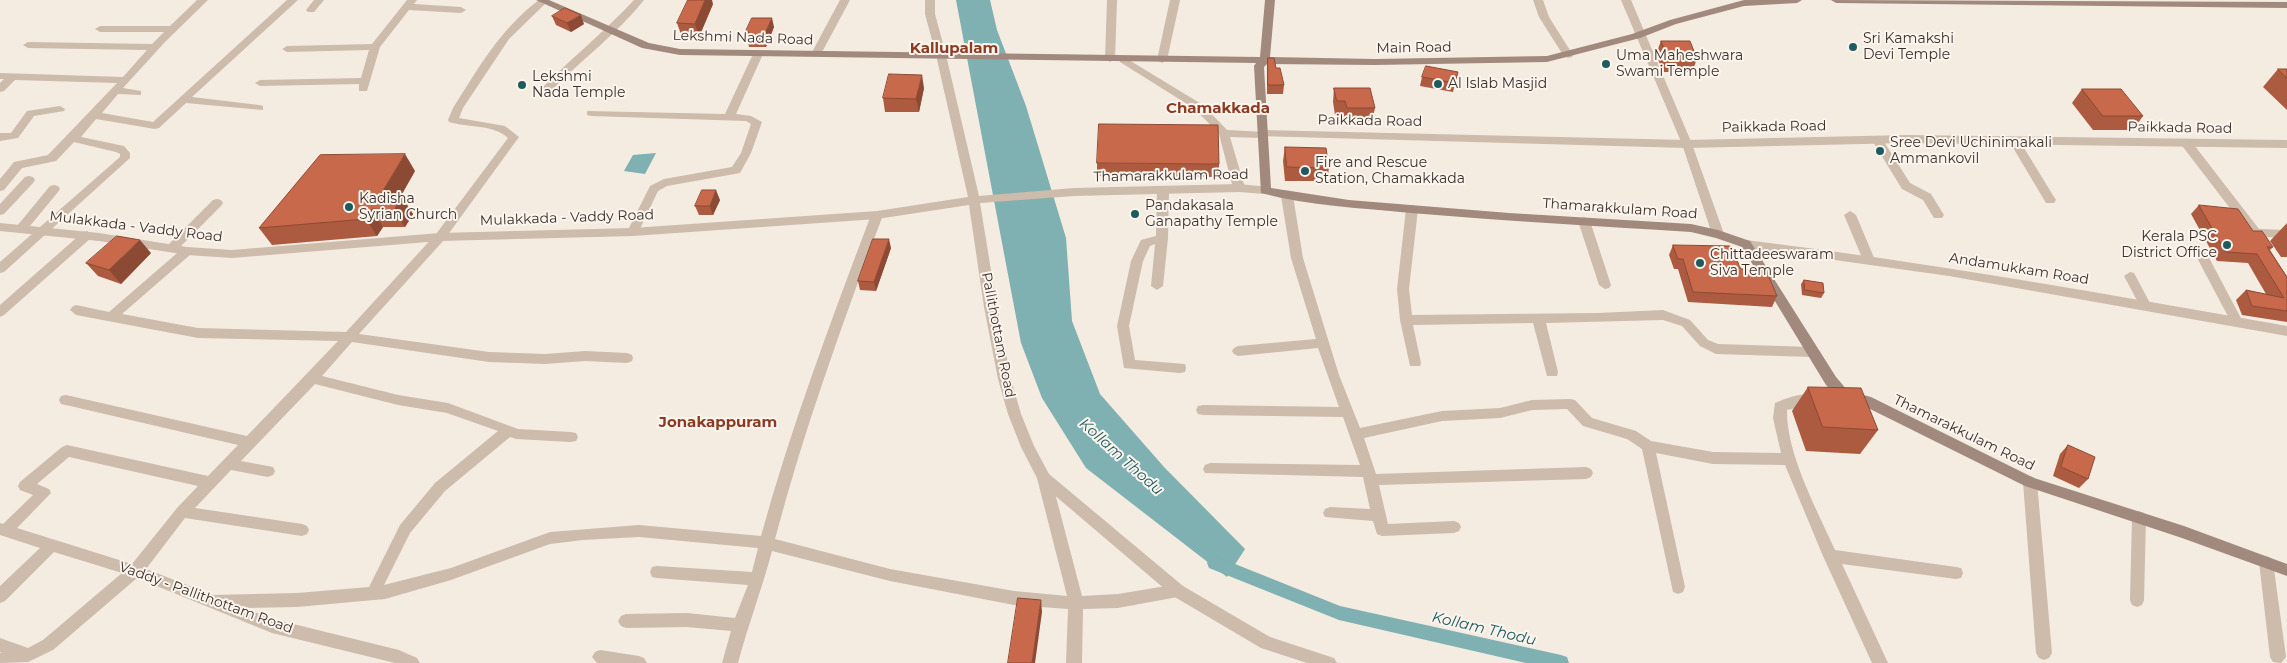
<!DOCTYPE html>
<style>
body{margin:0}
canvas{display:block;background:#f4ebe1}
</style>
<canvas width="2287" height="663"></canvas>
<script>
const ctx = document.querySelector('canvas').getContext('2d');
ctx.lineJoin = 'round';
function paint(path, color) { ctx.fillStyle = color; ctx.fill(path, 'evenodd'); }
function strokePath(path, color, width, dash) { ctx.strokeStyle = color; ctx.lineWidth = width; ctx.lineCap = dash ? 'butt' : 'round'; ctx.setLineDash(dash || []); ctx.stroke(path); }
function drawText(font, color, halo, rows, align = 'center') {
  ctx.font = font + ' Montserrat,sans-serif'; ctx.lineWidth = 4; ctx.setLineDash([]); ctx.textBaseline = 'middle'; ctx.strokeStyle = halo; ctx.fillStyle = color; for (const [text, x, y, turn = 0] of rows) {
    ctx.save(); ctx.translate(x, y); ctx.rotate((+turn || 0) * Math.PI / 180); ctx.textAlign = isNaN(turn) ? turn : align; if (halo) ctx.strokeText(text, 0, 0); ctx.fillText(text, 0, 0); ctx.restore();
  }
}
paint(new Path2D(`
 M956 0H990L997 30 1026 106 1066 238 1072 321 1100 394 1164 467 1245 549 1227 577 1086 468 1042 398 1021 343Z
 M656 153 645 174 624 171 633 155Z`), '#7fb0b2');
paint(new Path2D(`
 M1215 556 1340 606 1561 655 1567 657 1569 663H1526L1339 620 1209 568 1207 563 1209 558Z`), '#7fb0b2');
paint(new Path2D(`
 M197 0H208L165 42 123 88 141 91V95L118 94 102 113 153 122 287 0H298L192 97 259 105 263 106V110L186 103 159 128 155 129 96 119 81 137 124 146 130 153V158L4 272 0 273V262L120 157V154L116 152 74 142 56 161 22 168 4 190 0 191V179L14 162 48 155 117 83 15 80 4 91 0 92V83L4 79H0V73L123 77 147 50 28 48 23 45 28 42 152 44 164 32H100L95 29 100 26H170Z
 M314 0H324L314 12H308L306 10Z
 M407 0H417L414 4 461 7 466 10 461 13 409 10 380 47 367 91H359V84L260 86 255 83 260 80 361 78 369 50 287 52 282 49 287 46 372 44Z
 M539 0H545L547 2 509 39 463 108 459 118 505 126 519 137 444 240 359 334 489 352 545 354 585 351 627 353 632 355 633 358 632 361 627 363 585 361 545 364 489 362 352 342 322 376 398 395 448 403 518 429 571 432 576 433 578 437 576 441 571 442 516 439 510 437 445 491 410 533 384 585 451 568 550 532 639 525 761 536C791 427 831 321 871 215L877 211 883 215C843 322 804 429 775 539L890 569 1014 591 1067 596 1037 478 1039 474 1044 472 1049 474 1051 478 1082 596 1118 594 1178 584 1183 586 1185 591 1183 596 1118 608 1083 609 1082 663H1066L1068 609 1014 605 890 581 772 551C762 589 748 625 738 663H722L731 631 687 627 626 628 621 626 618 621 621 616 626 614 687 613 735 618 748 585 657 578 652 577 650 572 652 567 657 566 752 572 758 548 639 537 583 540 550 544 451 580 385 599 297 607 244 608 273 619 399 650 417 658 420 663H395L272 633 137 578 53 650 28 662 0 663V653H2L0 652V638L28 648 43 640 122 573 54 552 5 601 0 603V586L40 548 0 535V523L3 524 33 495 20 490 18 486 20 482 62 447 67 445 208 476 238 445 66 405 61 404 59 400 61 396 66 395 247 436 338 341 198 338 76 315 70 310 72 307 76 305 109 312 183 248 187 247 193 251 191 254 122 314 198 328 346 332 436 234 508 138C493 124 468 128 449 122L448 120 453 108C478 69 500 29 539 0ZM315 384 398 405 447 413 498 431 435 483 400 525 369 587 297 593 213 595 146 569 185 518 302 536 307 534 309 530 307 526 302 524 195 508 231 470 268 477 273 475 275 471 273 467 241 461ZM69 457 198 486 177 508 132 564 17 528 51 493 49 489 37 484Z
 M634 0H644C617 34 581 60 551 91H543V87C573 57 605 31 634 0Z
 M840 0H850L821 54 820 56H812L811 54Z
 M925 0H935V14L946 55 945 57H937L936 55 925 14Z
 M1107 0H1117L1115 59 1110 62 1105 59Z
 M1170 0H1180L1167 60 1162 63 1157 60Z
 M1533 0H1543L1549 17 1573 55 1572 57 1568 58 1563 55 1539 17Z
 M1621 0H1631L1692 144 1724 234 1722 237 1718 238 1712 234 1682 144Z
 M758 51 763 54 736 114 751 116 762 122 751 153 740 173 667 186 658 191 637 235H629L627 232 650 186 664 179 732 167 741 153 751 124 746 121 591 116 587 115V111L725 114 753 54Z
 M1124 57 1203 105 1227 130 1266 132 1267 134 1262 138 1230 137 1245 188 1243 191 1239 192 1233 188 1219 134 1195 109 1120 62V58Z
 M60 106 65 109 64 111 34 116 18 138 0 141V133H11L27 111Z
 M1877 136 1881 137 1910 183 1931 194 1944 215 1942 218H1934L1923 200 1902 189 1872 140Z
 M2014 137 2018 138 2054 197 2056 200 2054 203H2046L2009 141Z
 M2187 140 2191 141 2259 229 2287 230V238L2265 237 2269 243 2267 246H2259L2183 147 2182 144Z
 M29 176 33 177 35 180 33 183 4 214 0 215V204L25 177Z
 M54 185 58 186 60 189 58 192 25 232H17L15 229 17 226 50 186Z
 M1163 186 1169 190 1168 238 1163 286 1157 290 1151 286 1155 244 1150 246 1143 261 1129 326 1135 360 1185 364 1186 368 1185 372 1180 373 1124 368 1117 326 1131 261 1141 240 1156 236 1157 190Z
 M1287 192 1293 196 1303 258 1339 375 1360 428 1442 411 1500 408 1532 400 1570 399 1575 400 1592 418 1636 431 1651 441 1713 452 1781 453 1773 418 1775 403C1787 398 1806 391 1819 395L1821 399 1819 403 1787 410C1786 453 1817 510 1835 550L1956 567 1961 568 1963 573 1961 578 1956 579 1842 564 1888 663H1872L1823 556 1785 465 1713 464 1656 453 1685 587 1683 592 1678 594 1673 592 1642 449 1627 439 1583 426 1567 409 1532 410 1500 418 1442 421 1364 438 1376 474 1586 467 1591 469 1593 473 1591 477 1586 479 1379 485 1388 524 1454 521 1459 523 1461 527 1459 531 1454 533 1382 536 1377 534 1373 521 1325 517 1323 513 1325 509 1330 507 1370 509 1363 477 1205 473 1203 469 1205 465 1210 463 1360 465 1343 417 1203 415 1198 414 1196 410 1198 406 1203 405 1339 407 1318 348 1238 356 1234 354 1232 351 1234 348 1238 346 1316 339 1291 258 1281 196Z
 M217 199 221 200 223 203 221 206 176 251H168L166 248 168 245 213 200Z
 M1412 205 1418 209 1409 289 1412 315 1598 313 1663 310 1690 320 1708 340 1718 344 1812 347 1816 349 1818 352 1816 355 1812 357 1716 354 1700 346 1682 326 1663 320 1546 323 1558 372 1557 376H1547L1546 372 1533 323 1413 325 1421 363 1420 366H1410L1400 320 1397 289 1406 209Z
 M1850 211 1856 215 1875 260 1873 263 1869 264 1863 260 1844 215Z
 M1584 217 1590 221 1611 285 1609 288 1605 289 1599 285 1578 221Z
 M87 231 93 235 91 238 4 315 0 317V305L83 232Z
 M2201 250 2207 254 2243 322 2241 325H2233L2231 322 2195 254Z
 M2130 272 2134 273 2151 305 2149 308 2145 310 2141 308 2124 276Z
 M2030 476 2035 478 2037 482 2052 653 2049 658 2044 660 2039 658 2036 653 2023 482 2025 478Z
 M2139 511 2144 513 2146 517 2144 600 2142 605 2137 607 2132 605 2130 600 2132 517 2134 513Z
 M2266 556 2271 558 2273 562 2286 657 2281 663 2273 662 2270 657 2259 562 2261 558Z
 M600 650 639 656 644 658 647 663H597L592 657 595 652Z`), '#cdbbac');
paint(new Path2D(`
 M941 52 946 55 979 196 1074 188 1239 184 1269 187 1271 190 1269 193 1265 194 1239 192 1074 196 980 203 997 307 1011 379 1021 414 1034 446 1049 474 1183 586 1270 637 1334 658 1337 663H1307L1261 648 1173 596 1039 482 1021 447 1008 414 998 379 984 307 969 205 877 219 633 236 440 241 232 258 187 255 99 241 0 231V223L99 233 187 247 232 250 440 233 633 228 877 211 968 197 936 55Z
 M1262 130 1687 140 1907 135 2287 140V148L1907 143 1687 148 1258 136 1257 134 1258 132Z
 M1746 240C1927 262 2107 294 2287 326V336L1949 276 1742 247 1740 244 1742 241Z`), '#cdbbac');
paint(new Path2D(`
 M536 0H549L649 43 680 49 1260 57 1265 0H1275L1270 57 1375 59 1547 56 1632 34 1670 20 1744 0H1802L1797 3 1744 6 1676 24 1640 38 1547 62 1375 65 1267 64 1264 67 1271 188 1349 200 1509 213 1691 224 1718 230 1750 241 1836 377 1848 391 1871 397 2034 478 2184 526 2287 564V576L2182 538 2025 486 1862 405 1839 399 1826 385 1742 247 1716 238 1691 232C1598 226 1504 221 1411 213 1361 208 1310 206 1261 193L1254 66 1256 63 680 55 642 48Z
 M1831 0 2287 2V8L1836 3Z`), '#a18a7d');
paint(new Path2D(`
 M713 4 699 37H682L677 23Z
 M552 16 584 24 571 32 556 25Z
 M774 27 766 47H749L746 31Z
 M1661 41 1697 59 1692 72H1663L1656 54Z
 M1268 58 1276 68 1284 85 1283 94H1267V67Z
 M2278 69H2287V110L2263 87Z
 M1458 72 1453 92 1420 86 1422 77Z
 M924 88 919 112H885L883 98Z
 M1334 88 1375 108 1372 121H1345L1343 115H1335L1333 102Z
 M2082 89 2143 116 2133 130H2093L2072 103Z
 M1285 147 1329 168 1327 181H1285L1283 161Z
 M1097 163 1219 164V177L1097 176Z
 M415 171 400 197H402L413 214 405 227H383L377 236 272 245 259 228Z
 M720 200 713 215H699L695 206Z
 M2199 205 2253 231 2273 247 2270 250 2287 277V322L2242 315 2236 300 2246 290 2266 294 2248 263 2217 261 2191 214Z
 M2287 223V257H2281L2270 241Z
 M1673 245 1741 269 1777 296 1772 307 1688 302 1678 269H1674L1669 255Z
 M891 248 876 291 860 290 858 281Z
 M151 253 121 284 98 276 86 263Z
 M1804 280 1824 293 1821 298 1802 295 1801 284Z
 M1808 387 1878 430 1860 454 1806 451 1792 411Z
 M2068 445 2088 479 2079 488 2053 476 2060 454Z`), '#ac5a40');
paint(new Path2D(`
 M705 0H712L713 4 699 37 695 24Z
 M581 15 584 24 571 32 567 23Z
 M772 18 774 27 766 47 763 38Z
 M922 75 924 88 919 112 916 99Z
 M405 154 415 171 393 210 380 196Z
 M716 190 720 200 713 215 710 206Z
 M402 197 413 214 405 227 394 210Z
 M372 209 383 227 377 236 366 219Z
 M889 239 891 248 876 291 874 282Z
 M140 240 151 253 121 284 109 270Z
 M1041 600 1042 612 1035 663H1032Z`), '#8c4a34');
const building = new Path2D(`
 M688 0H705L695 24 677 23Z
 M565 8 581 15 567 23 552 16Z
 M752 18H772L763 38H747L749 32 746 31Z
 M1661 41H1690L1697 59 1669 58Z
 M1268 58H1274L1276 68H1280L1284 85H1268Z
 M1426 66 1458 72 1455 83 1422 77Z
 M2278 69H2287V78Z
 M889 74 922 75 916 99 883 98Z
 M1334 88H1370L1375 108H1347L1345 101H1337Z
 M2082 89H2121L2143 116H2103Z
 M1099 124 1218 125 1219 164 1097 163Z
 M1285 147 1326 148 1329 168 1287 167Z
 M405 154 380 196 402 197 394 210 372 209 366 219 259 228 320 155Z
 M702 190H716L710 206H695Z
 M2199 205 2238 209 2253 231H2262L2273 247H2267L2287 277V311L2252 306 2246 290 2284 298 2257 254 2226 252Z
 M117 236 140 240 109 270 86 263Z
 M873 239H889L874 282 858 281Z
 M1673 245 1730 246 1741 269 1766 270 1777 296 1693 292 1683 259H1678Z
 M1804 280 1823 283 1824 293 1805 290Z
 M1808 387 1861 388 1878 430 1823 427Z
 M2068 445 2095 457 2088 479 2061 467Z
 M1018 598 1041 600 1032 663H1008Z`);
paint(building, '#c8694b');
strokePath(building, '#8c4a34', 1);
for (const [x, y, r, color] of [
 [1853,47,5,"#1f5a5e"],
 [1606,64,5,"#1f5a5e"],
 [1438,84,5,"#1f5a5e"],
 [522,85,5,"#1f5a5e"],
 [1880,151,5,"#1f5a5e"],
 [1305,171,5,"#1f5a5e"],
 [349,207,5,"#1f5a5e"],
 [1135,214,5,"#1f5a5e"],
 [2227,245,5,"#1f5a5e"],
 [1700,263,5,"#1f5a5e"]
]) { const dot = new Path2D(); dot.arc(x, y, r, 0, 2 * Math.PI); ctx.fillStyle = color; ctx.fill(dot); strokePath(dot, '#fbf5ee', 2); }
drawText('14px', '#3b302b', '#fbf5ee', [
 ["Lekshmi Nada Road",743,38,2],
 ["Main Road",1414,48,-1],
 ["Paikkada Road",1370,121,1],
 ["Paikkada Road",1774,127,-1],
 ["Paikkada Road",2180,128,1],
 ["Thamarakkulam Road",1171,176,-1],
 ["Thamarakkulam Road",1620,209,4],
 ["Mulakkada - Vaddy Road",567,218,-2],
 ["Mulakkada - Vaddy Road",136,227,7],
 ["Andamukkam Road",2019,269,9],
 ["Pallithottam Road",998,335,79],
 ["Thamarakkulam Road",1964,433,26],
 ["Vaddy - Pallithottam Road",206,598,20]
]);
drawText('14px', '#3b302b', '#fbf5ee', [
 ["Sri Kamakshi",1863,39],
 ["Devi Temple",1863,55],
 ["Uma Maheshwara",1616,56],
 ["Swami Temple",1616,72],
 ["Lekshmi",532,77],
 ["Nada Temple",532,93],
 ["Al Islab Masjid",1448,84],
 ["Sree Devi Uchinimakali",1890,143],
 ["Ammankovil",1890,159],
 ["Fire and Rescue",1315,163],
 ["Station, Chamakkada",1315,179],
 ["Kadisha",359,199],
 ["Syrian Church",359,215],
 ["Pandakasala",1145,206],
 ["Ganapathy Temple",1145,222],
 ["Kerala PSC",2217,237,"right"],
 ["District Office",2217,253,"right"],
 ["Chittadeeswaram",1710,255],
 ["Siva Temple",1710,271]
], 'left');
drawText('bold 15px', '#8c3b22', '#fbf5ee', [
 ["Kallupalam",954,49],
 ["Chamakkada",1218,109],
 ["Jonakappuram",718,423]
]);
drawText('italic 15px', '#1f5a5e', '#fbf5ee', [
 ["Kollam Thodu",1121,457,42],
 ["Kollam Thodu",1484,629,13]
]);
</script>
